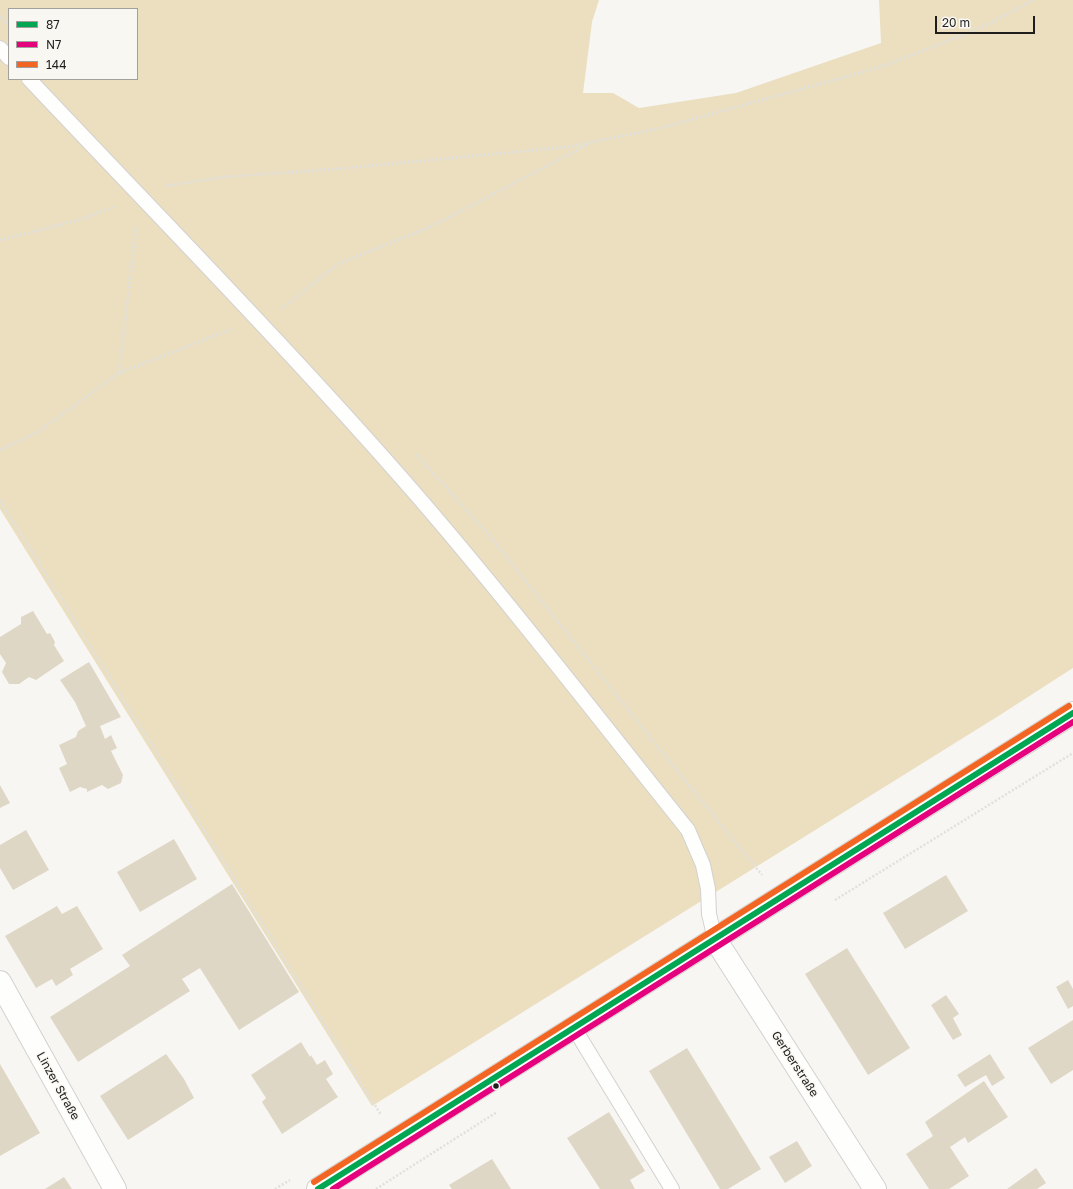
<!DOCTYPE html>
<meta charset="utf-8">
<style>
body{margin:0}
#map{position:relative;width:1073px;height:1189px;overflow:hidden;background:#f8f6f3;font-family:"Golos Text",sans-serif}
canvas{display:block}
.legend{position:absolute;left:8px;top:8px;width:130px;height:72px;box-sizing:border-box;background:#f9f7f2;border:1px solid #a2a09c;margin:0;padding:5px 7px;list-style:none;font-size:12px;color:#1f1e1c}
.legend li{display:flex;align-items:center;gap:8px;height:20px}
.legend b{width:20px;border:1px solid #a2a09c}
.scale{position:absolute;left:935px;top:16px;width:100px;height:18px;box-sizing:border-box;border:2px solid #1f1e1c;border-top:0;padding-left:5px;font-size:12px;line-height:14px;white-space:nowrap;color:#1f1e1c;-webkit-text-stroke:3px #f9f7f2;paint-order:stroke}
</style>
<div id="map">
<canvas width="1073" height="1189"></canvas>
<ul class="legend">
<li><b style="height:5px;background:#00a651"></b>87</li>
<li><b style="height:5px;background:#e5007d"></b>N7</li>
<li><b style="height:5px;background:#f26522"></b>144</li>
</ul>
<div class="scale">20 m</div>
</div>
<script>
const ctx = document.querySelector('canvas').getContext('2d');
ctx.lineJoin = 'round';
function paint(path, color) { ctx.fillStyle = color; ctx.fill(path, 'evenodd'); }
function strokePath(path, color, width, dash) { ctx.strokeStyle = color; ctx.lineWidth = width; ctx.lineCap = dash ? 'butt' : 'round'; ctx.setLineDash(dash || []); ctx.stroke(path); }
function drawText(font, color, halo, rows, align = 'center') {
  ctx.font = font + ' "Golos Text",sans-serif'; ctx.lineWidth = 3; ctx.setLineDash([]); ctx.textBaseline = 'middle'; ctx.strokeStyle = halo; ctx.fillStyle = color; for (const [text, x, y, turn = 0] of rows) {
    ctx.save(); ctx.translate(x, y); ctx.rotate((+turn || 0) * Math.PI / 180); ctx.textAlign = isNaN(turn) ? turn : align; if (halo) ctx.strokeText(text, 0, 0); ctx.fillText(text, 0, 0); ctx.restore();
  }
}
paint(new Path2D(`
 M0 0H599L592 22 583 93H613L639 108 736 93 881 43 879 0H1073V668L1000 715 372 1106 0 509ZM9 9H137V79H9Z`), '#ebdfc0');
paint(new Path2D(`
 M33 611 47 634 50 633 55 642 54 645 64 661 36 680 29 677 19 684H9L2 672 6 663 0 654V637L21 624V617Z
 M89 662 121 717 100 726 105 739 111 735 117 748 111 751 123 775 121 783 108 789 102 785 87 792V789L80 787 70 792 59 768 67 764 59 745 76 737 78 731 86 726 75 702 60 680Z
 M0 785 10 803 0 808Z
 M26 830 49 870 13 890 0 868V845Z
 M174 839 197 879 140 912 117 872Z
 M946 875 968 911 905 949 883 913Z
 M232 884 299 992 239 1030 200 968 182 979 190 991 78 1062 50 1017 130 966 122 955Z
 M57 906 62 914 77 906 103 949 70 969 73 975 56 986 52 979 36 988 5 936Z
 M847 948 910 1048 868 1075 805 974Z
 M1068 980 1073 989V1006L1068 1009 1056 987Z
 M946 995 959 1014 953 1018 962 1035 953 1040 931 1005Z
 M1073 1020V1070L1051 1084 1028 1048Z
 M301 1042 310 1057 311 1055 317 1065 325 1060 333 1074 326 1079 338 1097 282 1134 262 1102 266 1098 251 1075Z
 M687 1048 761 1169 728 1189H720L649 1071Z
 M166 1054 184 1079 194 1098 128 1140 100 1096Z
 M990 1054 1005 1078 992 1086 986 1075 965 1087 957 1075Z
 M0 1064 40 1133 0 1156Z
 M984 1081 1008 1117 968 1143 965 1137 950 1147 969 1176 949 1189H929L906 1154 933 1136 925 1122Z
 M609 1112 645 1171 630 1180 635 1189H600L567 1138Z
 M797 1141 812 1166 785 1183 769 1157Z
 M492 1159 511 1189H452L449 1185Z
 M1036 1168 1046 1183 1037 1189H1007Z
 M64 1177 72 1189H45Z`), '#ded7c5');
const service = new Path2D(`
 M0 48 9 58
 M29 79C160 218 294 354 419 498 512 606 599 719 688 830L703 865 708 889 709 914 715 939
 M574 1028 672 1189`);
const minor = new Path2D(`
 M715 939 875 1189
 M0 982 115 1189`);
const secondary = new Path2D(`
 M318 1189 1073 713`);
strokePath(service, '#d3d1cf', 16);
strokePath(minor, '#d3d1cf', 24);
strokePath(secondary, '#d3d1cf', 24);
strokePath(new Path2D(`
 M0 16 8 24
 M165 186 223 177 335 169 567 147 657 129 877 68 925 50 989 24 1033 0
 M0 240 79 220 116 206
 M281 309 338 264 432 226 589 144
 M119 373 232 329
 M0 450 38 432 119 373 136 227
 M416 454 489 535 657 746 762 875
 M0 500 381 1115
 M835 900 1073 753
 M275 1189 290 1180
 M376 1189 497 1112`), '#e0e0df', 2.5, [2, 2]);
strokePath(service, '#fefefd', 14);
strokePath(minor, '#fefefd', 22);
strokePath(secondary, '#fefefd', 22);
strokePath(new Path2D(`
 M318 1189 1073 713`), '#00a651', 6);
strokePath(new Path2D(`
 M333 1189 1073 722`), '#e5007d', 6);
strokePath(new Path2D(`
 M314 1182 1069 706`), '#f26522', 6);
for (const [x, y, r, color] of [
 [496,1086,3.5,"#1f1e1c"]
]) { const dot = new Path2D(); dot.arc(x, y, r, 0, 2 * Math.PI); ctx.fillStyle = color; ctx.fill(dot); strokePath(dot, '#f9f7f2', 1.5); }
drawText('12px', '#1f1e1c', '#f9f7f2', [
 ["Gerberstraße",795,1064,57],
 ["Linzer Straße",58,1086,61]
]);
</script>
